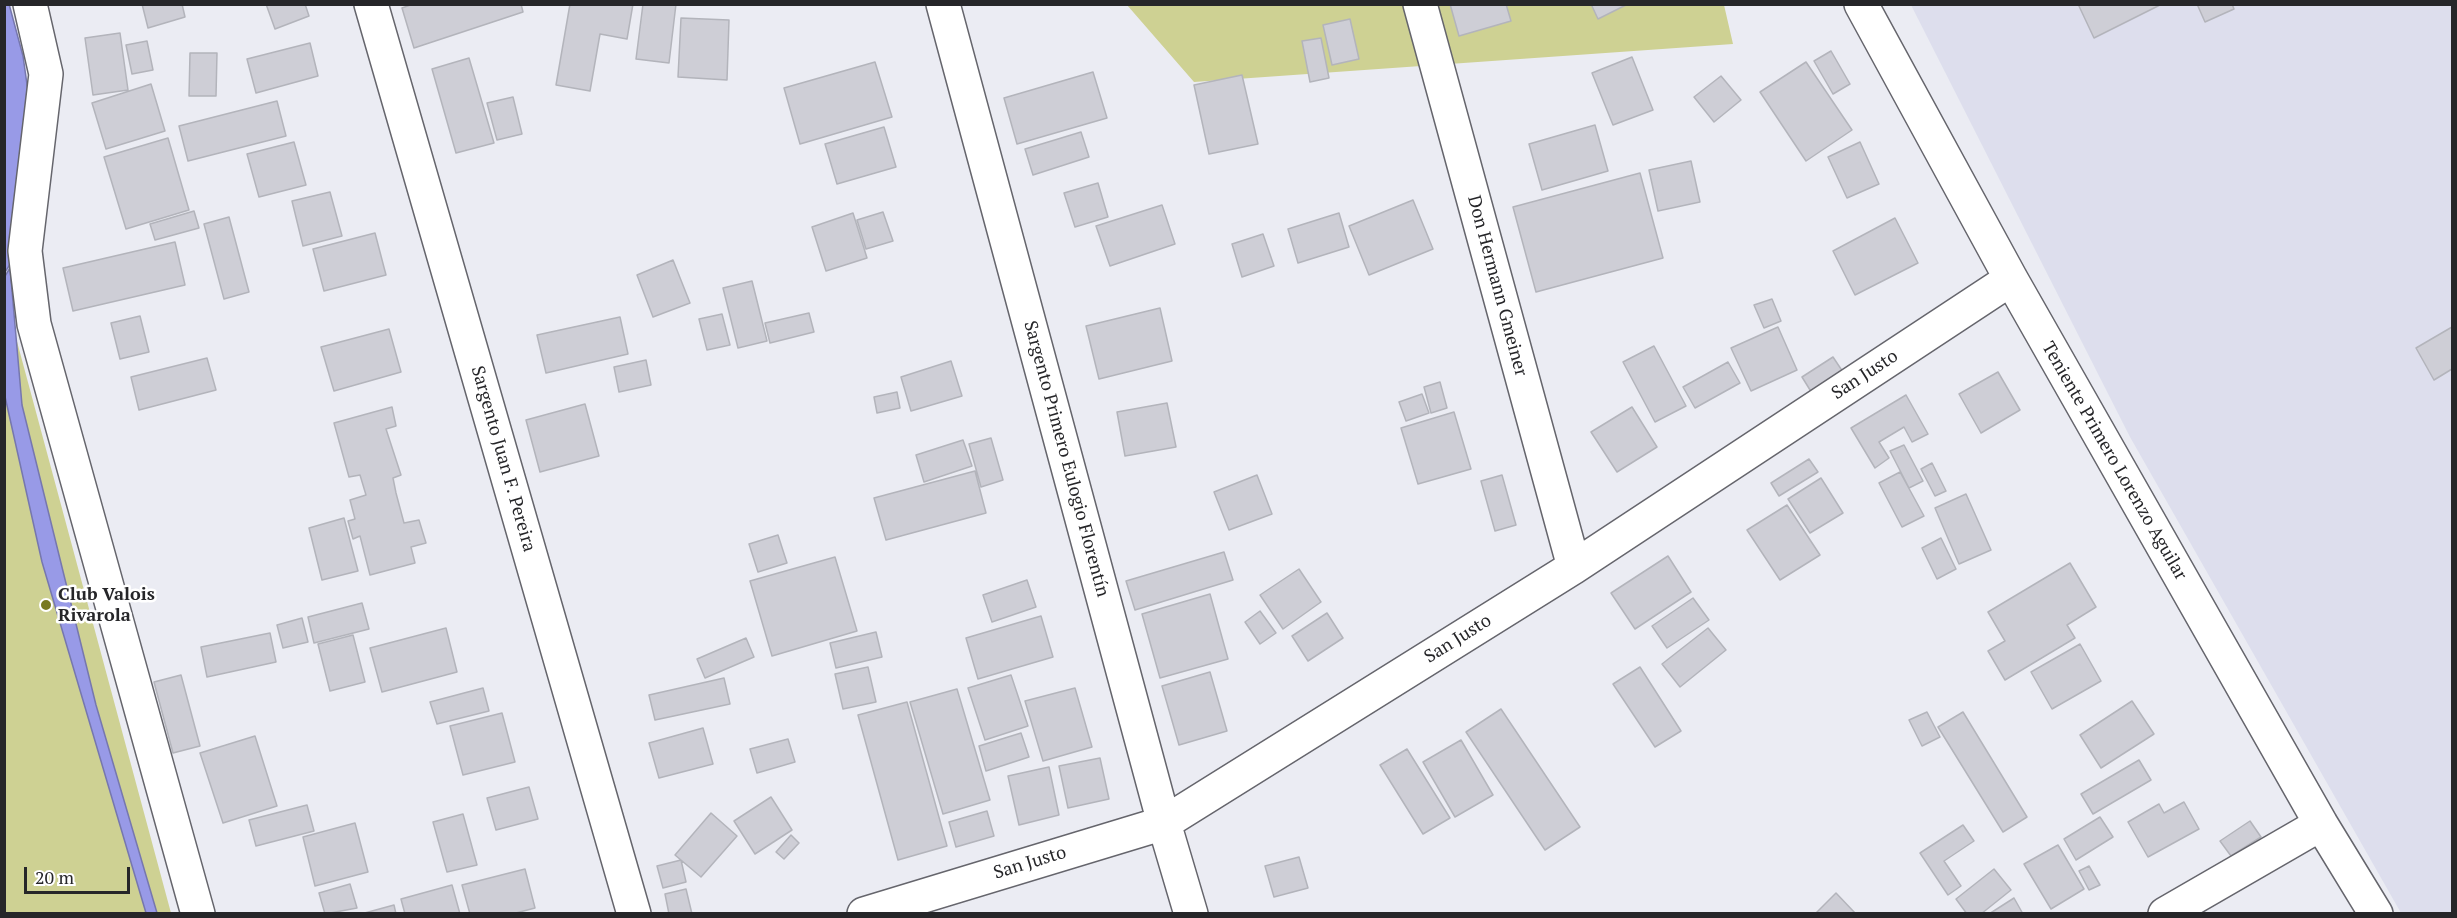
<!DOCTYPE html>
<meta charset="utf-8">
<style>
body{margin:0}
#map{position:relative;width:2457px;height:918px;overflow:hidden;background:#ebecf3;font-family:"PT Serif",serif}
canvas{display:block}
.frame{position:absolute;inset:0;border:6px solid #262629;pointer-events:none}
.scale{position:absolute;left:24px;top:867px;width:106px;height:27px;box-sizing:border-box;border:3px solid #262629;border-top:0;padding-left:8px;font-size:18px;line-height:21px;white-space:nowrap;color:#262629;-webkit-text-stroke:4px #fff;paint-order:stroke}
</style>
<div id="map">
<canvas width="2457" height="918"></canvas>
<div class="frame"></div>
<div class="scale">20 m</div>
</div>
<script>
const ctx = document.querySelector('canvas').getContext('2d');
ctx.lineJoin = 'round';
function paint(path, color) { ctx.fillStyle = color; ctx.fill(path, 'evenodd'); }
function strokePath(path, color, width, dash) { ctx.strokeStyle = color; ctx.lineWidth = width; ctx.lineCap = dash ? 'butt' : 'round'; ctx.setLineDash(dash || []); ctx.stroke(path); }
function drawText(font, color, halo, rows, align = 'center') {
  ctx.font = font + ' "PT Serif",serif'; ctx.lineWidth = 5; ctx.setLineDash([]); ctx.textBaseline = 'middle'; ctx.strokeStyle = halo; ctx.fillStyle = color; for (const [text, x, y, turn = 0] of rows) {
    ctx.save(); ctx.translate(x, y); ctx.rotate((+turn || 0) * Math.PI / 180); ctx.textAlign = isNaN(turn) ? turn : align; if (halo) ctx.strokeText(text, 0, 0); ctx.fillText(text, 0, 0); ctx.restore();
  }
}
paint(new Path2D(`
 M1911 5H2452V913H2401L2130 437Z`), '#dddeed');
paint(new Path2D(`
 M1127 5H1724L1733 44 1194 82Z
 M5 297 171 913H5Z`), '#ced193');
const water = new Path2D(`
 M9 4 23 56 30 106 11 263 5 272 4 5Z
 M10 268 22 405 96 705 157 913H146L42 562 8 410 4 392 5 276Z`);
paint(water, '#989ae7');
strokePath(water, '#7677ae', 1.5);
const building = new Path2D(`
 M142 4H182L185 17 148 28Z
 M266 4H305L309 16 275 29Z
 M413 4H521L523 12 414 48 402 8Z
 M570 4H633L627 39 600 34 590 91 556 85Z
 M643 4H676L669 63 636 59Z
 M1450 4H1506L1511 21 1459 36Z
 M1591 4H1628L1598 19Z
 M2078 4H2162L2094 38Z
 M2197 4H2232L2234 9 2205 22Z
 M681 18 729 20 727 80 678 77Z
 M1350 19 1359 59 1332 65 1323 25Z
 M120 33 128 90 93 95 85 38Z
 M1321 38 1329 78 1310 82 1302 41Z
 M147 41 153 70 132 74 126 45Z
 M310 43 318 76 256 93 247 59Z
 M1831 51 1850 84 1833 94 1814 61Z
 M190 53H217L216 96H189Z
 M1632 57 1653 110 1613 125 1592 73Z
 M469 58 494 143 456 153 432 69Z
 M875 62 892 117 800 144 784 88Z
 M1806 62 1852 130 1806 161 1760 92Z
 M1093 72 1107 118 1017 144 1004 98Z
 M1242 75 1258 144 1209 154 1194 85Z
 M1721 76 1741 100 1714 122 1694 97Z
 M151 84 165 131 106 149 92 103Z
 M513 97 522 134 497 140 487 103Z
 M277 101 286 136 188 161 179 126Z
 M1595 125 1608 171 1542 190 1529 144Z
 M884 127 896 167 837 184 825 144Z
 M1081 132 1089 157 1033 175 1025 149Z
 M168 138 189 210 126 229 104 157Z
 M294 142 306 185 259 197 247 154Z
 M1860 142 1879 184 1847 198 1828 157Z
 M1691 161 1700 202 1658 211 1649 170Z
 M1640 173 1663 258 1536 292 1513 207Z
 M1098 183 1108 217 1075 227 1064 193Z
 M330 192 342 236 303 246 292 201Z
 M1413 200 1433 249 1369 275 1349 226Z
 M1162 205 1175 244 1110 266 1096 226Z
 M194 211 199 228 155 240 150 224Z
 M883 212 893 241 866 249 857 220Z
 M853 213 867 258 826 271 812 227Z
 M1339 213 1349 247 1298 263 1288 229Z
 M229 217 249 292 224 299 204 224Z
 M1895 218 1918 263 1855 295 1833 251Z
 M375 233 386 275 324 291 313 249Z
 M1263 234 1274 266 1242 277 1232 244Z
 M175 242 185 285 73 311 63 268Z
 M673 260 690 303 653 317 637 275Z
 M752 281 767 341 738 348 723 288Z
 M1772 299 1781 321 1764 328 1754 305Z
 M1160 308 1172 361 1099 379 1086 326Z
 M809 313 814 332 770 343 765 323Z
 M722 314 730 345 707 350 699 319Z
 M140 316 149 352 120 359 111 323Z
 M620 317 628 354 546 373 537 335Z
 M1778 327 1797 370 1751 391 1731 348Z
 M2452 327V369L2434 380 2416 348Z
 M389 329 401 372 334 391 321 347Z
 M1654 346 1686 406 1655 422 1623 362Z
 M1833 357 1847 378 1815 398 1802 377Z
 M207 358 216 390 139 410 131 377Z
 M646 360 651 385 619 392 614 367Z
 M951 361 962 396 911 411 901 377Z
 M1728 362 1740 383 1695 408 1683 387Z
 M1998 372 2020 410 1981 433 1959 394Z
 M1440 382 1447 408 1431 413 1424 387Z
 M897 392 900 408 877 413 874 397Z
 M1422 394 1429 413 1406 421 1399 402Z
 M1906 395 1928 434 1912 442 1904 427 1879 442 1889 458 1875 468 1851 428Z
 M1167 403 1176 447 1125 456 1117 412Z
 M585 404 599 456 540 472 526 420Z
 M392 407 396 426 386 429 401 475 393 478 396 493 404 523 419 520 426 543 411 547 415 563 370 575 360 536 353 539 348 521 355 519 350 500 366 495 360 475 349 477 334 423Z
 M1632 407 1657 447 1617 472 1591 432Z
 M1454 412 1471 469 1418 484 1401 428Z
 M991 438 1003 480 981 487 969 444Z
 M963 440 972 466 924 482 916 455Z
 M1904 445 1923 481 1909 488 1890 451Z
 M1809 459 1818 472 1779 496 1771 483Z
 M1932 463 1946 491 1935 496 1921 469Z
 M975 471 986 513 886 540 874 498Z
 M1900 472 1924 516 1902 527 1879 483Z
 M1257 475 1272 514 1229 530 1214 492Z
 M1502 475 1516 525 1495 531 1481 481Z
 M1821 478 1843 513 1810 533 1788 499Z
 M1966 494 1991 550 1959 564 1935 508Z
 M1787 505 1820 555 1780 580 1747 530Z
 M344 518 358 571 322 580 309 528Z
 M778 535 787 563 758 572 749 544Z
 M1941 538 1956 569 1937 579 1922 548Z
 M1224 552 1233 580 1135 610 1126 581Z
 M1668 556 1691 592 1635 629 1611 593Z
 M835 557 857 631 772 656 750 581Z
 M2070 563 2096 607 2067 625 2075 638 2005 680 1988 651 2005 641 1988 612Z
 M1299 569 1321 602 1283 629 1260 595Z
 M1027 580 1036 607 992 622 983 595Z
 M1210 594 1228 659 1160 678 1142 614Z
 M1693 598 1709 620 1667 648 1652 626Z
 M362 603 369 629 314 643 308 617Z
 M1260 611 1276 633 1260 644 1245 622Z
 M1327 613 1343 638 1308 661 1292 636Z
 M1041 616 1053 657 978 679 966 638Z
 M302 618 308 642 283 648 277 625Z
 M446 628 457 672 382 692 370 648Z
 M1708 628 1726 650 1680 687 1662 664Z
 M876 632 882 657 836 668 830 643Z
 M270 633 276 662 207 677 201 647Z
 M353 635 365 682 330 691 318 644Z
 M746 638 754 657 705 678 697 659Z
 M2080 644 2101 681 2052 709 2031 672Z
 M868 667 876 702 843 709 835 674Z
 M1640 667 1681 731 1655 747 1613 684Z
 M1210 672 1227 731 1179 745 1162 686Z
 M181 675 200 746 173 753 154 682Z
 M1011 675 1028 726 985 740 968 688Z
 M724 678 730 704 655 720 649 695Z
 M483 688 489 711 437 724 430 702Z
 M1075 688 1092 747 1043 761 1025 701Z
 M957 689 990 800 943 814 910 702Z
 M2132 701 2154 734 2101 768 2080 735Z
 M907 702 947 846 898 860 858 715Z
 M1501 709 1580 827 1545 850 1466 732Z
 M1927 712 1940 737 1922 746 1909 720Z
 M1963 712 2027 817 2003 832 1938 727Z
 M502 713 515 762 463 775 450 726Z
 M703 728 713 764 659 778 649 743Z
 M1021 733 1029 757 986 771 979 746Z
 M255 736 277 806 223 823 200 753Z
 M788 739 795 762 757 773 750 749Z
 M1461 740 1493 795 1455 817 1423 762Z
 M1407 749 1450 818 1423 834 1380 765Z
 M1100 758 1109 799 1068 808 1059 766Z
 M2139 760 2151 780 2093 814 2081 794Z
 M1049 767 1059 815 1019 825 1008 776Z
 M529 787 538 819 496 830 487 798Z
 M771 797 792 830 755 854 734 821Z
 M2184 802 2199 829 2148 857 2128 822 2159 804 2164 813Z
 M307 805 314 831 256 846 249 820Z
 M987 811 994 836 956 847 949 822Z
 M711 813 737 836 701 877 675 855Z
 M463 814 477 865 447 872 433 822Z
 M2100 817 2113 837 2076 860 2064 839Z
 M2250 821 2261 837 2231 856 2220 841Z
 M355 823 368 872 315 886 303 837Z
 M1963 825 1974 841 1944 861 1961 886 1948 895 1920 853Z
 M791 835 799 843 784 859 776 852Z
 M2058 845 2084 889 2051 909 2024 864Z
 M1299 857 1308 888 1274 897 1265 866Z
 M681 860 686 882 663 888 657 866Z
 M2089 866 2100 885 2089 890 2079 871Z
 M525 869 535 908 512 914H470L462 885Z
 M1994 869 2011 890 1981 914H1967L1956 899Z
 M350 884 357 908 325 914 319 893Z
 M452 885 460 914H405L401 899Z
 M686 889 692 914H669L665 894Z
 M1836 893 1856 914H1815Z
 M2014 898 2023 914H1989Z
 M394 905 396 914H361Z`);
paint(building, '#ceced6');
strokePath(building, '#b3b4bb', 1.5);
const minor = new Path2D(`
 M30 4 46 74 25 251 34 324 198 914
 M371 4 634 914
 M943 4 1164 823 1191 914
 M1420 4 1574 567
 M1861 4 2011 279 2321 824 2376 914
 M864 914 1164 823 1574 567 2011 279
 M2165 914 2321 824`);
strokePath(minor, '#65656c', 36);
strokePath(minor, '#fff', 33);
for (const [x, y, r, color] of [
 [46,605,6,"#787921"]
]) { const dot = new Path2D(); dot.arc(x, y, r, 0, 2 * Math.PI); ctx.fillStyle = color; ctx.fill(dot); strokePath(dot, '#fff', 2); }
drawText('18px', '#262629', '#fff', [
 ["Don Hermann Gmeiner",1497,286,75],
 ["San Justo",1865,375,-33],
 ["Sargento Juan F. Pereira",503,459,74],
 ["Sargento Primero Eulogio Florentín",1066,459,75],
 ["Teniente Primero Lorenzo Aguilar",2114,461,60],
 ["San Justo",1458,639,-32],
 ["San Justo",1030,863,-17]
]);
drawText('bold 18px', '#262629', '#fff', [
 ["Club Valois",58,595],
 ["Rivarola",58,616]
], 'left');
</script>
